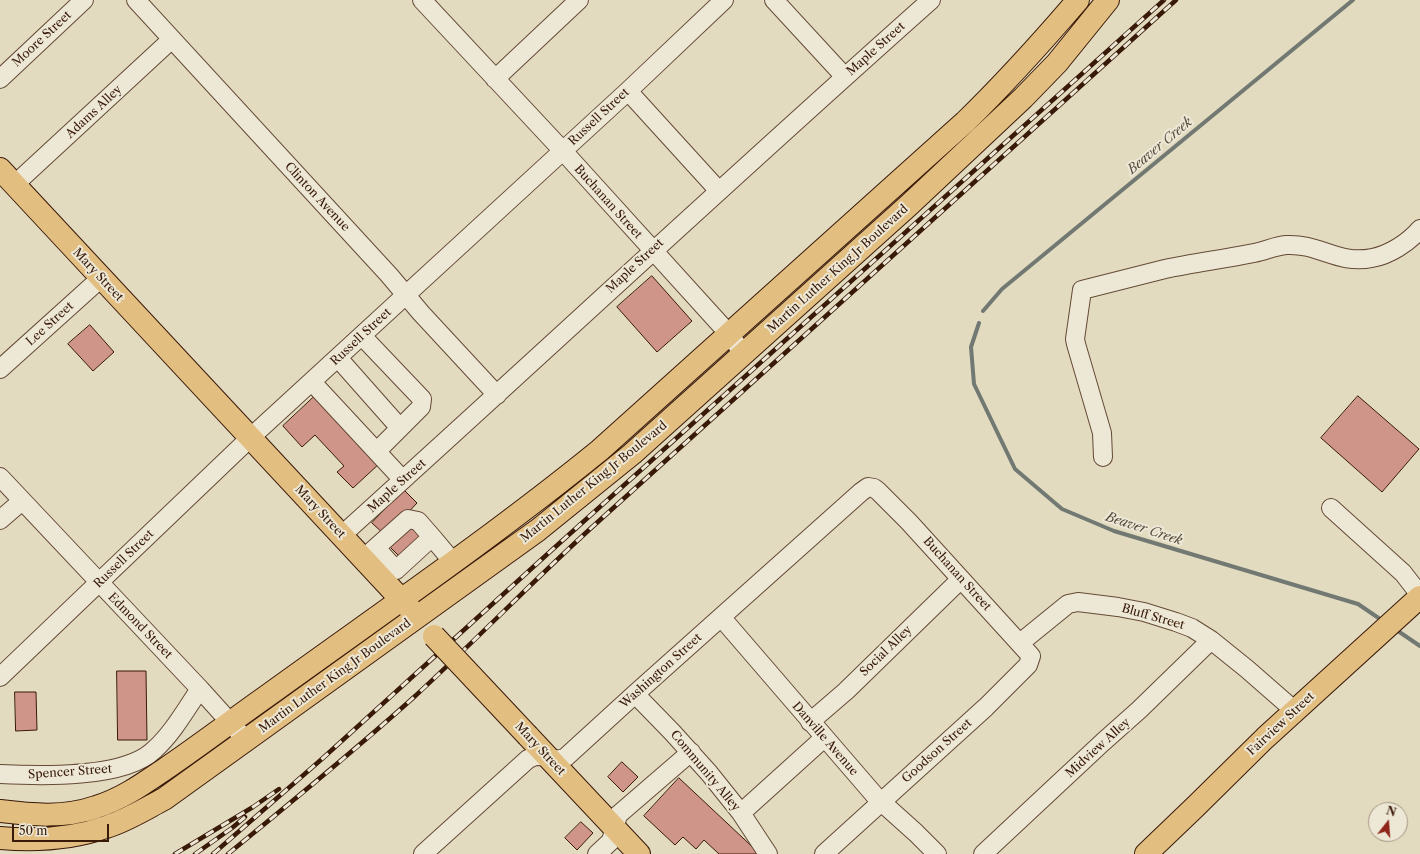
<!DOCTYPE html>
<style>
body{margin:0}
#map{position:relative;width:1420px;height:854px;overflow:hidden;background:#e3dbc0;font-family:"Libre Caslon Text",serif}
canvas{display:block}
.north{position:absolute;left:1368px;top:802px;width:40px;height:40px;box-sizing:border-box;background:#ede8d6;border:1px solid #a59584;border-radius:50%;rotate:17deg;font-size:11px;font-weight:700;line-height:16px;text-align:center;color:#391908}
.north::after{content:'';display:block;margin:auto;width:14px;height:18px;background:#8f2418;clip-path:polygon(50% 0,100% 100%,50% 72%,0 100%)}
.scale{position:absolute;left:12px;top:824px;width:97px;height:18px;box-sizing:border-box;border:2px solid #391908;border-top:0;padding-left:5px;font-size:12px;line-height:14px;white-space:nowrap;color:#391908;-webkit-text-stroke:3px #ede8d6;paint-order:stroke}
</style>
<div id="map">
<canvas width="1420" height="854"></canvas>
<div class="north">N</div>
<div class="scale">50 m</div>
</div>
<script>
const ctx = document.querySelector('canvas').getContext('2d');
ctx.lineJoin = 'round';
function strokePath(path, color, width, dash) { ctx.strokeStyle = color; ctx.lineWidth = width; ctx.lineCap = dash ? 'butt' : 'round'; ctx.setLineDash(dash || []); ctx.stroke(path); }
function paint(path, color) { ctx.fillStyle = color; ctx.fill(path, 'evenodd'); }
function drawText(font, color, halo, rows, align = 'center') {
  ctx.font = font + ' "Libre Caslon Text",serif'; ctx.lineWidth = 4; ctx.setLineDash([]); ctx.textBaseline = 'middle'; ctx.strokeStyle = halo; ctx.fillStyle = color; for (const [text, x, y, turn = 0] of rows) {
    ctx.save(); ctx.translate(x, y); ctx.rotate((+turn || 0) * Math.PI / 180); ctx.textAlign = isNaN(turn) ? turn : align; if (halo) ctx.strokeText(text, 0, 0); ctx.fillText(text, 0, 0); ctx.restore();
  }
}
strokePath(new Path2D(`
 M983 311 1002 289 1353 0
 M979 323 971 347 974 384 1015 469 1062 509 1114 531 1358 604 1383 621
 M1395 629 1420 646`), '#717972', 4);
const building = new Path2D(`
 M652 276 692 321 657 352 617 307Z
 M90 325 114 352 93 371 68 344Z
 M315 396 380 463 353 488 337 472 344 466 315 435 302 447 283 426Z
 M1358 396 1419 449 1382 492 1321 438Z
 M404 490 417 503 386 536 372 523Z
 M410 526 421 537 400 557 390 547Z
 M117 671H146L147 740H118Z
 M15 692H36L37 730 16 731Z
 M622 762 638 777 623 792 608 777Z
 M679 778 760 854H719L704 840 696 849 683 837 675 845 644 816Z
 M581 822 593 833 577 850 565 838Z`);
paint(building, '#cf9588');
strokePath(building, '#391908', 1);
const minor = new Path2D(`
 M136 0 389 275 421 313 497 395
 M422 0 563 151 729 334 743 353
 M774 0 845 77
 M0 79 84 0
 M495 79 579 0
 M628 91 719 191
 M14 185 172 39
 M338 358 400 428 421 407 422 399 362 336
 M0 369 101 278
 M312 382 403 480
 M377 451 400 428
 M1103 457 1102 433 1076 344 1075 339 1082 290C1110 283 1137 276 1165 269 1194 263 1224 259 1254 253 1265 251 1275 246 1286 245 1319 243 1338 265 1372 258 1389 255 1408 243 1420 229
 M0 477 200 689 246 740
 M1331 508 1403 573 1420 595
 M0 520 22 501
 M342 535C539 357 733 176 931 0
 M376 548 396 570 432 537
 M363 559 408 519 418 521 432 537 453 562
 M721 617 877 798 916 833 937 854
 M1020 643 1068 604 1078 602 1118 607 1144 612 1176 622 1192 628 1211 640 1247 669 1295 711
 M0 677 250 438 628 91 724 0
 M635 694 672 732 709 773 741 813 768 854
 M810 722 846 691 961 579
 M0 774C40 776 124 779 154 750 173 733 186 709 200 689
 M741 813 824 738
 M423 854 528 759C531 758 534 756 537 756 547 756 557 763 566 757L635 694 861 492 868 487 874 488 878 491 909 522 1031 656 1028 665 986 707 824 854
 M597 854 611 841 618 815 691 752
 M983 854 1103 742 1139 710 1211 640`);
const major = new Path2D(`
 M0 169 411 610
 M528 736 639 854
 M0 811C33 815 64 818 96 807 122 799 143 784 165 769 200 745 233 720 267 696 379 615 493 537 600 450L965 122C1005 83 1042 42 1078 0
 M0 838C35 841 72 839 106 827 126 821 145 809 164 799L538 530 632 454 909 205 1023 98 1057 63 1108 0
 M1146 854 1195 807 1265 738 1420 597`);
strokePath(minor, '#644a36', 20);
strokePath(major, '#391908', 24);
strokePath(minor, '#ede8d6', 18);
strokePath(major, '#e2be80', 22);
const rail = new Path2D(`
 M175 854 253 807 279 789
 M195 854 232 828 245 817
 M213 854 323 758 553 549 1164 0
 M228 854C290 803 353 752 413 698 473 643 530 584 590 529L1176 0`);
strokePath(rail, '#391908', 4.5);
strokePath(rail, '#ede8d6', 3, [9]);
const majorBridge = new Path2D(`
 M434 636 528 736`);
strokePath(majorBridge, '#391908', 24, []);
strokePath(majorBridge, '#e2be80', 22);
drawText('12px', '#391908', '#ede8d6', [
 ["Moore Street",42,39,-43],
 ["Maple Street",876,49,-42],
 ["Adams Alley",94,112,-43],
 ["Russell Street",599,117,-43],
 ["Clinton Avenue",317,197,47],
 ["Buchanan Street",608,202,48],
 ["Maple Street",635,266,-43],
 ["Martin Luther King Jr Boulevard",838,269,-42],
 ["Mary Street",98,275,47],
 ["Lee Street",50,324,-42],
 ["Russell Street",361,337,-43],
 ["Martin Luther King Jr Boulevard",594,482,-39],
 ["Maple Street",397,486,-42],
 ["Mary Street",320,512,47],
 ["Russell Street",124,559,-44],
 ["Buchanan Street",957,574,48],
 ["Bluff Street",1153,617,16],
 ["Edmond Street",140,626,46],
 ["Social Alley",886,651,-44],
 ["Washington Street",661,671,-42],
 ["Martin Luther King Jr Boulevard",335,676,-36],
 ["Fairview Street",1281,724,-43],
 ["Danville Avenue",825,739,49],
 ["Midview Alley",1098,748,-42],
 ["Mary Street",540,749,47],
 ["Goodson Street",937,751,-42],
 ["Community Alley",705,771,50],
 ["Spencer Street",70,772,-4]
]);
drawText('italic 13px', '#55493d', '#ede8d6', [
 ["Beaver Creek",1160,146,-40],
 ["Beaver Creek",1144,529,18]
]);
</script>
